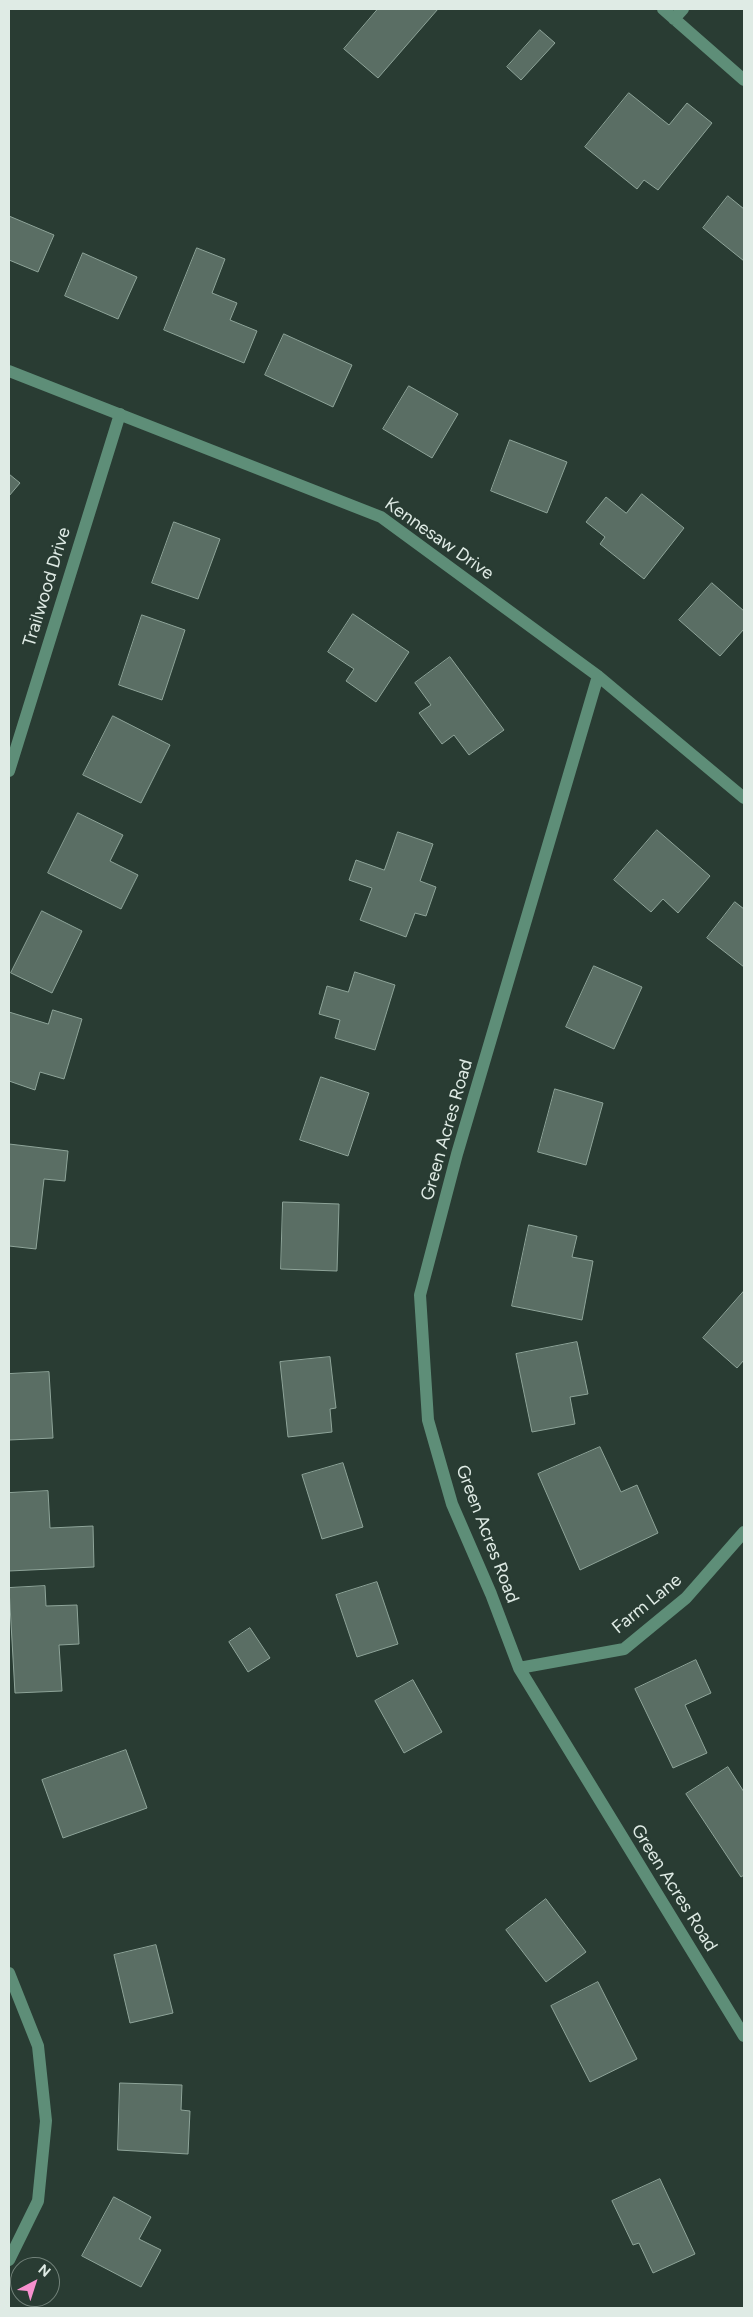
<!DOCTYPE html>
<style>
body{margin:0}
#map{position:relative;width:753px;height:2317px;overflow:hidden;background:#293c33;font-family:Figtree,sans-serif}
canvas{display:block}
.frame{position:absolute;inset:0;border:10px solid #dfebe5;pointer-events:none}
.north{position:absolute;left:10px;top:2257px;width:50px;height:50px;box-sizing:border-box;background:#293c33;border:1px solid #72827a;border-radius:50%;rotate:40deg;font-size:14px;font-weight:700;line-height:20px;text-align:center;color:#dfebe5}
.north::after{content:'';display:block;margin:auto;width:18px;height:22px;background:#f790ce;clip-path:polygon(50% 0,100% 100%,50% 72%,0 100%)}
</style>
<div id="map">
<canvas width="753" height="2317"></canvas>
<div class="frame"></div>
<div class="north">N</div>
</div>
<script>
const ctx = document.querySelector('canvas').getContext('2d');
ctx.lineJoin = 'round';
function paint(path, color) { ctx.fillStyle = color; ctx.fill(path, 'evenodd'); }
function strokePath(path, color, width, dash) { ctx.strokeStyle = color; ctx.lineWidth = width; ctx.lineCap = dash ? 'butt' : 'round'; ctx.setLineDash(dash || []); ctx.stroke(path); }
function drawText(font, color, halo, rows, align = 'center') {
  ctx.font = font + ' Figtree,sans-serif'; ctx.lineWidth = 4.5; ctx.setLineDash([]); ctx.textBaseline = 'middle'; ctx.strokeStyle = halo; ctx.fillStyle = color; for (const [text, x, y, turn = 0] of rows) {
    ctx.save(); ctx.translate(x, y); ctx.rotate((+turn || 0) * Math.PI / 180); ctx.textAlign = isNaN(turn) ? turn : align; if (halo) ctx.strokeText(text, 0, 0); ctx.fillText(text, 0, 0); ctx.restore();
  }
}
const building = new Path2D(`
 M378 9H438L378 78 344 49Z
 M540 30 555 43 521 80 507 67Z
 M629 93 669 125 687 103 712 123 658 190 644 180 637 189 585 147Z
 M728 196 744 209V261L703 228Z
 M9 216 54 235 38 272 9 260Z
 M197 248 225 259 212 293 237 303 230 320 257 331 244 363 164 330Z
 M83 253 137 277 118 319 65 296Z
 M284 334 352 365 333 407 265 375Z
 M409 386 458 414 432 458 383 429Z
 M510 440 567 462 547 513 491 491Z
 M9 474 20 483 9 496Z
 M642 494 684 528 644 579 600 544 605 537 586 522 606 497 626 513Z
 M174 522 220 539 198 599 152 583Z
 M712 583 744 611V629L720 656 679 620Z
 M353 614 409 652 376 702 346 681 354 669 328 652Z
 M142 615 185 630 162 700 119 685Z
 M450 657 504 730 469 755 454 735 442 744 419 713 431 705 415 683Z
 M113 716 170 745 141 803 83 775Z
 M78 813 123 835 110 861 138 875 121 909 48 873Z
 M657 830 710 876 678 913 663 899 651 912 614 880Z
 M398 832 433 844 420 881 436 887 426 916 415 913 406 937 360 920 372 888 349 880 356 860 384 870Z
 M735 902 744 909V967L707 938Z
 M42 911 82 931 52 993 11 973Z
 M594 966 642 987 614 1049 566 1027Z
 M355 972 395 985 375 1050 335 1038 340 1020 319 1014 327 986 348 992Z
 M53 1010 82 1019 64 1079 40 1072 35 1090 9 1081V1012L48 1024Z
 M321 1077 369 1093 348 1156 300 1140Z
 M555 1089 603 1103 586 1165 538 1152Z
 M9 1144 68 1151 65 1181 44 1179 36 1249 9 1246Z
 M283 1202 339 1204 337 1271 281 1269Z
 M529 1225 577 1236 572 1257 593 1261 582 1320 512 1306Z
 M744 1291V1360L737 1368 703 1338Z
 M577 1342 588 1394 570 1397 575 1424 532 1432 516 1354Z
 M330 1357 336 1408 330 1409 332 1432 288 1437 280 1362Z
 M49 1372 53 1438 9 1440V1374Z
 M600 1447 621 1492 637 1485 658 1533 580 1570 538 1474Z
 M343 1463 363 1527 322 1539 302 1475Z
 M48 1491 50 1528 93 1526 94 1567 9 1571V1493Z
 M377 1582 398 1644 357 1657 336 1595Z
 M45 1586 46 1606 77 1605 79 1644 59 1645 62 1691 15 1693 9 1588Z
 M250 1628 270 1658 248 1672 229 1642Z
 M696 1660 711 1693 685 1705 707 1753 673 1768 635 1689Z
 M413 1680 442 1732 404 1753 375 1701Z
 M126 1750 147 1808 63 1838 42 1780Z
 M728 1767 744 1792V1875L741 1877 686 1794Z
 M546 1899 586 1952 546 1982 506 1930Z
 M156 1945 173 2013 130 2023 114 1955Z
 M598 1982 637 2059 590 2082 551 2006Z
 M120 2083 182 2085 181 2110 190 2111 188 2154 118 2150Z
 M660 2179 695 2254 653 2273 639 2243 633 2245 612 2201Z
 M114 2197 151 2217 139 2239 161 2250 141 2287 82 2256Z`);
paint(building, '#5a6e64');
strokePath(building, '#8ea499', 1);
strokePath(new Path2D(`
 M663 9 744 80
 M674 19 683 9
 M9 371 381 517 598 676 744 798
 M598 676 457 1154 420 1295 428 1420 452 1504 491 1594 519 1668 744 2036
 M9 771 120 414
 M519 1668 624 1649 686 1598 744 1532
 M9 1973 38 2046 46 2121 38 2201 9 2260`), '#5e8e78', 12);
drawText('18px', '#dfebe5', '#293c33', [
 ["Kennesaw Drive",439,539,35],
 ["Trailwood Drive",47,587,-73],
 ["Green Acres Road",447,1130,-74],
 ["Green Acres Road",487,1534,69],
 ["Farm Lane",647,1604,-39],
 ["Green Acres Road",674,1888,58]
]);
</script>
